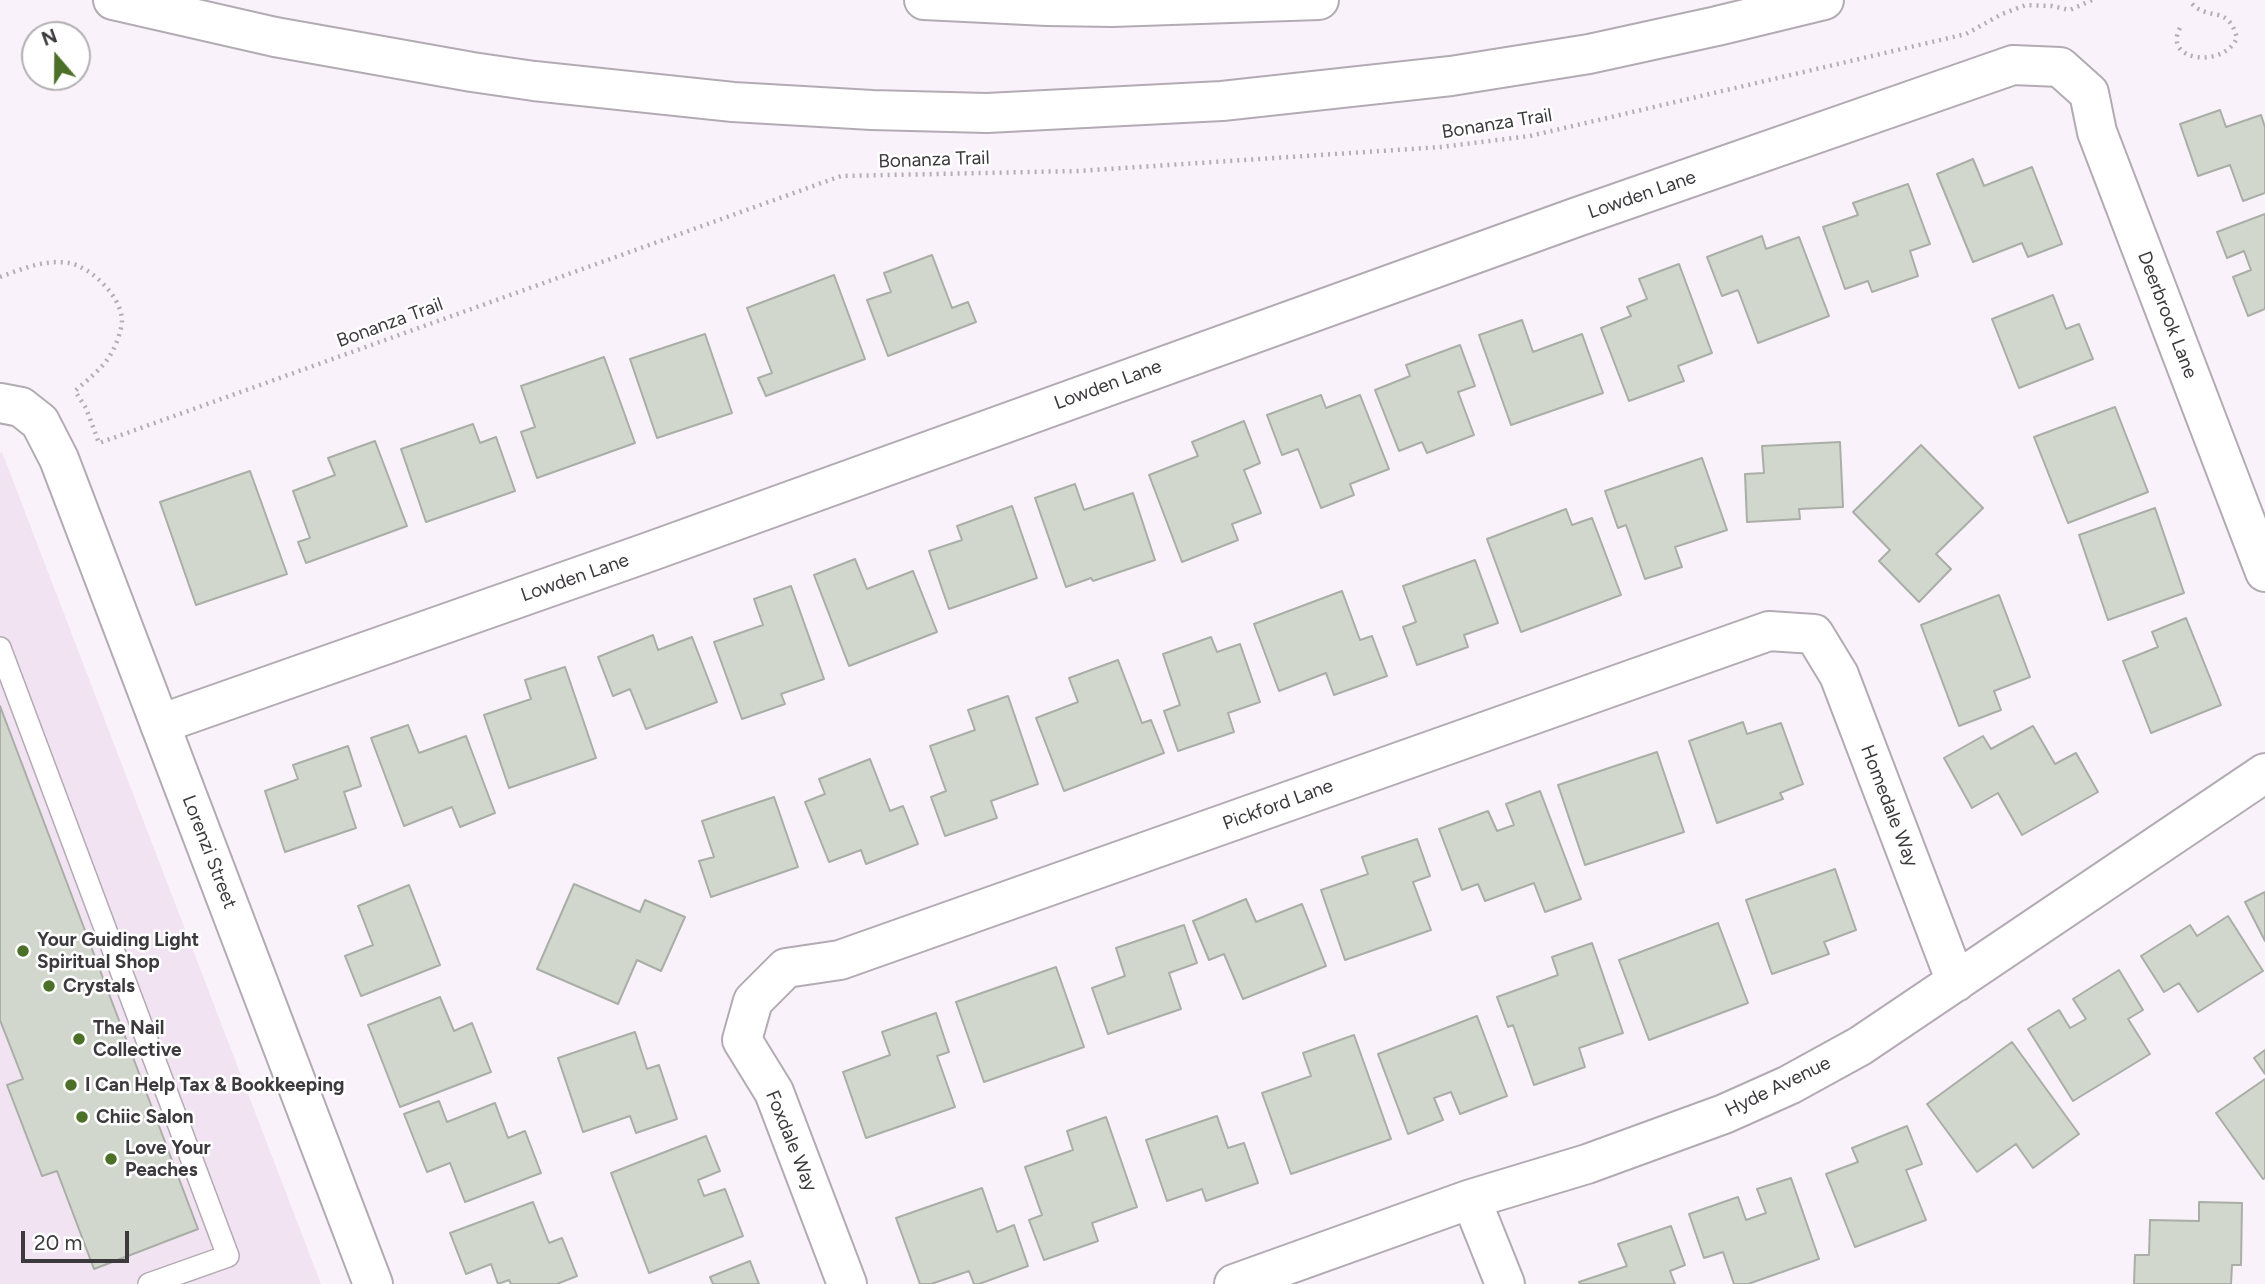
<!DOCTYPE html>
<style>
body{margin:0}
#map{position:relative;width:2265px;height:1284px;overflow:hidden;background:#faf2fa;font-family:Figtree,sans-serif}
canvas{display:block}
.north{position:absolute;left:21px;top:21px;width:70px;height:70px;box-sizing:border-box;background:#fff;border:2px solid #b1b0b2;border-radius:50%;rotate:340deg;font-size:19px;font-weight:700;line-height:28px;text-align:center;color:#3d3a3e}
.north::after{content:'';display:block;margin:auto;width:24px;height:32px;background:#4c7028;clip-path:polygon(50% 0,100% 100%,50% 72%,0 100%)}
.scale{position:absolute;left:21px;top:1231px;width:108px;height:32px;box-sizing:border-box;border:4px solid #3d3a3e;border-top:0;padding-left:9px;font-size:21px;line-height:24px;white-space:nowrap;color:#3d3a3e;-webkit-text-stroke:5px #fff;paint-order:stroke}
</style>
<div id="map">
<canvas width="2265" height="1284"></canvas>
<div class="north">N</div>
<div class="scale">20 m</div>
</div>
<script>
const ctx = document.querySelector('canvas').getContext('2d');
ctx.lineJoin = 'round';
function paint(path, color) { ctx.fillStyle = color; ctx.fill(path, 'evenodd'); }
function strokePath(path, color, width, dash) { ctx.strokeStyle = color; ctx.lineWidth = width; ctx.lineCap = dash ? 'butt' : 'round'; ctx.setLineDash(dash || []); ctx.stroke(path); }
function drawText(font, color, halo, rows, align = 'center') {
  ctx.font = font + ' Figtree,sans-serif'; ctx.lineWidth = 5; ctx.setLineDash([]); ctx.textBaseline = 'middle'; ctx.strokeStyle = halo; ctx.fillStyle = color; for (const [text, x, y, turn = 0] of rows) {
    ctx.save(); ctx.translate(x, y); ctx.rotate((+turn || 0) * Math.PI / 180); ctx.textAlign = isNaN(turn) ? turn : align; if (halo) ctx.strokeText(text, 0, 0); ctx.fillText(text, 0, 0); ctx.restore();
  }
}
paint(new Path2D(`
 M2 452 321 1284H0V453Z`), '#f1e3f1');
const building = new Path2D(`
 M2220 110 2226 127 2261 115 2265 127V193L2243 201 2230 165 2198 176 2180 124Z
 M1973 159 1984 186 2032 167 2062 244 2028 257 2022 243 1973 262 1937 174Z
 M1908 184 1930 244 1910 251 1918 276 1872 292 1868 281 1845 289 1823 227 1858 215 1853 203Z
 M2265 214V309L2248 316 2233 277 2251 270 2244 251 2227 258 2217 232Z
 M1762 236 1766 249 1799 237 1829 316 1758 343 1738 290 1722 296 1707 257Z
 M932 255 952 308 968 302 976 322 888 356 867 300 891 292 884 273Z
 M1679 264 1712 353 1678 366 1684 381 1629 401 1601 328 1631 316 1627 307 1647 299 1639 279Z
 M834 275 865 359 766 396 758 378 772 373 747 308Z
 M2053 295 2066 329 2079 324 2093 359 2019 388 1992 319Z
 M1522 320 1533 352 1582 334 1603 393 1511 425 1479 335Z
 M705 334 732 413 657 438 630 359Z
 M1460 345 1475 386 1458 392 1474 435 1427 453 1422 442 1399 451 1375 390 1410 376 1406 365Z
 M604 357 635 443 537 478 521 432 535 427 521 386Z
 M1321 395 1326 408 1360 395 1389 469 1350 484 1354 495 1321 508 1298 449 1282 455 1267 415Z
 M2115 407 2148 492 2068 523 2034 437Z
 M1244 421 1260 463 1244 470 1261 513 1232 524 1238 540 1182 562 1149 475 1198 456 1192 442Z
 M473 424 480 443 496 437 515 491 426 522 401 449Z
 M375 441 407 526 306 563 298 542 310 538 293 491 335 475 328 458Z
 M1840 442 1843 507 1799 509 1800 519 1747 522 1745 474 1764 473 1762 446Z
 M1921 445 1983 508 1936 554 1951 569 1919 602 1879 561 1890 550 1853 512Z
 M1702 458 1727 530 1675 547 1682 567 1645 579 1626 525 1618 528 1605 491Z
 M250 471 287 574 196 605 160 502Z
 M1075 484 1084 510 1133 493 1155 560 1093 581 1091 578 1066 587 1035 498Z
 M1012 506 1037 578 949 609 929 551 962 540 957 526Z
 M2155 508 2184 593 2108 620 2079 535Z
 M1566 509 1572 525 1592 518 1621 595 1521 632 1487 539Z
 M855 559 867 589 913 571 937 632 849 666 814 575Z
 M1475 560 1498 623 1464 635 1468 647 1417 665 1403 627 1416 622 1403 586Z
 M791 586 824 679 781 694 785 704 742 719 714 642 763 625 754 599Z
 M1342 591 1360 640 1372 636 1387 676 1334 695 1326 673 1279 691 1254 624Z
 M1999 595 2030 677 1994 691 2001 710 1959 726 1921 625Z
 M2186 618 2221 705 2151 733 2123 661 2158 647 2152 632Z
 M653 635 658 650 692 637 717 702 646 729 630 689 613 696 598 657Z
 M1211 637 1217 652 1240 644 1260 702 1228 713 1234 732 1178 751 1164 711 1180 705 1163 654Z
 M1118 660 1142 723 1151 720 1164 753 1064 791 1036 718 1078 702 1069 678Z
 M565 667 596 758 509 788 484 715 531 699 525 680Z
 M1008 696 1038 784 991 801 997 818 945 836 931 797 946 791 930 746 975 730 968 710Z
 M0 706 198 1229 94 1269 57 1171 42 1176 7 1085 23 1079 0 1020Z
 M1743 722 1747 734 1781 723 1803 784 1780 793 1783 799 1717 823 1689 741Z
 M408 725 419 753 466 736 495 813 460 827 452 807 404 826 371 738Z
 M2033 726 2055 764 2076 753 2098 792 2022 835 1998 793 1972 808 1944 758 1983 736 1991 749Z
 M348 746 361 786 344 792 356 828 285 852 265 791 298 779 293 765Z
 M1657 752 1684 832 1585 865 1558 785Z
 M870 759 890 811 903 806 918 844 866 864 861 850 829 862 805 802 825 794 819 779Z
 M1540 791 1581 899 1545 912 1534 883 1485 901 1478 884 1462 890 1439 829 1488 811 1497 831 1514 825 1506 804Z
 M774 797 798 867 711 897 699 861 714 857 702 821Z
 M1417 839 1430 876 1413 882 1431 930 1345 960 1321 890 1368 874 1362 857Z
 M1835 869 1856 930 1824 942 1829 954 1772 974 1746 900Z
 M574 884 640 912 645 900 685 917 661 971 637 960 618 1004 537 969Z
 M409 885 440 965 361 996 345 956 373 945 358 906Z
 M2265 892V941L2245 902Z
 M1246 899 1256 922 1302 904 1326 966 1243 999 1224 954 1209 960 1193 921Z
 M2228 916 2263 971 2198 1012 2179 983 2164 992 2141 956 2190 925 2197 936Z
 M1718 923 1748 1003 1649 1040 1619 960Z
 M1184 925 1197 963 1169 973 1181 1009 1108 1034 1092 988 1125 976 1116 948Z
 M1592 943 1623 1033 1579 1048 1585 1067 1534 1085 1513 1025 1508 1027 1497 997 1558 975 1552 957Z
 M1056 967 1084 1047 984 1082 956 1002Z
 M2119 970 2143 1010 2128 1019 2150 1054 2073 1101 2028 1029 2059 1010 2070 1028 2086 1019 2073 999Z
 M440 997 454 1031 472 1023 491 1072 400 1107 368 1025Z
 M936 1013 949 1052 937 1056 955 1107 866 1138 843 1072 890 1055 882 1032Z
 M1477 1016 1507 1096 1460 1114 1451 1092 1434 1098 1443 1120 1408 1134 1378 1054Z
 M635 1032 647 1069 659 1065 677 1119 636 1133 630 1116 583 1132 558 1058Z
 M1354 1035 1391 1139 1291 1174 1262 1093 1311 1076 1303 1053Z
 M2012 1042 2079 1134 2033 1168 2016 1144 1977 1172 1927 1104Z
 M2265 1050V1074L2254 1058Z
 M2265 1079V1178L2263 1179 2216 1113Z
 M439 1101 447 1122 495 1103 508 1138 525 1131 541 1173 465 1202 450 1163 427 1172 404 1114Z
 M1217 1116 1228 1148 1244 1143 1258 1183 1206 1201 1202 1189 1167 1201 1146 1140Z
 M1106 1117 1137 1207 1092 1223 1098 1241 1044 1260 1029 1220 1042 1215 1025 1167 1073 1150 1067 1131Z
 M1907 1126 1922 1164 1906 1170 1926 1220 1855 1247 1826 1174 1858 1162 1852 1148Z
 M706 1136 720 1171 698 1180 704 1196 725 1189 743 1236 649 1273 611 1173Z
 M1791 1178 1819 1259 1748 1284H1734L1723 1252 1704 1258 1689 1214 1738 1197 1746 1220 1766 1213 1757 1189Z
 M982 1188 997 1232 1014 1225 1028 1266 979 1284H974L969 1271 931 1284H920L896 1218Z
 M533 1202 549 1243 562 1238 577 1276 557 1284H511L509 1280 498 1284 491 1264 466 1274 450 1233Z
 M2199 1202 2242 1203 2241 1265H2232L2231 1284H2134L2135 1255H2149L2150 1220 2199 1221Z
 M1671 1226 1685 1265 1670 1271 1675 1284H1580L1579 1282 1627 1266 1618 1244Z
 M750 1261 759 1284H713L710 1277Z`);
paint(building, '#d2d7ce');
strokePath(building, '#a9aea6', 2);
const lane = new Path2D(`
 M0 648 228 1256 149 1284`);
const street = new Path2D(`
 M160 724 646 553 1577 217 2013 65 2060 67 2089 93 2097 132 2265 572
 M1471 1199 1505 1284
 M847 1284 774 1092 742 1040 753 1001 786 968 840 960 1769 631 1814 634 1839 675 1956 982
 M1234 1284 1471 1199 1587 1164 1724 1114 1789 1085 1860 1046 2265 773`);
const secondary = new Path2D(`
 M0 403 21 407 40 422 59 459 373 1284`);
const highway = new Path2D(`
 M113 0 275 37 472 72 534 81 733 102 872 110 987 113 1222 101 1451 76 1589 54 1717 26 1824 0
 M924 0 1047 6 1112 7 1319 0`);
strokePath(lane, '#b3abb3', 24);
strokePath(street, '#b3abb3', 42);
strokePath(secondary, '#b3abb3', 42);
strokePath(highway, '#b3abb3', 42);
strokePath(new Path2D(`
 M2180 28C2162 61 2223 69 2237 38 2228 2 2206 24 2189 0
 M0 277C22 269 45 259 69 263 91 267 121 296 122 320 122 331 114 351 107 360 98 372 86 381 75 391L86 408 99 443 841 176 1078 171 1441 147 1530 136 1966 34 2002 14 2026 5 2052 6 2070 10 2092 0`), '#b3adb4', 4.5, [2, 5]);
strokePath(lane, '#fff', 21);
strokePath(street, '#fff', 38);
strokePath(secondary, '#fff', 38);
strokePath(highway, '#fff', 38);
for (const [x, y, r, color] of [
 [23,951,7,"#4c7028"],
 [49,986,7,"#4c7028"],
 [79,1039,7,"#4c7028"],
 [71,1085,7,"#4c7028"],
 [82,1117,7,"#4c7028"],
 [111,1159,7,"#4c7028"]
]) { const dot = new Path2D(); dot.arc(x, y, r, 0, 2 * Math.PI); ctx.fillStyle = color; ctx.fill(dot); strokePath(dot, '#fff', 2.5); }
drawText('19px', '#3d3a3e', '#fff', [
 ["Bonanza Trail",1497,124,-9],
 ["Bonanza Trail",934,160,-2],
 ["Lowden Lane",1642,195,-19],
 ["Deerbrook Lane",2167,315,69],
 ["Bonanza Trail",390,323,-20],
 ["Lowden Lane",1108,385,-20],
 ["Lowden Lane",575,578,-19],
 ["Pickford Lane",1278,805,-20],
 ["Homedale Way",1889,806,69],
 ["Lorenzi Street",209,852,69],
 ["Hyde Avenue",1778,1087,-26],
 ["Foxdale Way",791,1141,68]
]);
drawText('bold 19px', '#3d3a3e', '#fff', [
 ["Your Guiding Light",37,940],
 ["Spiritual Shop",37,962],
 ["Crystals",63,986],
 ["The Nail",93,1028],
 ["Collective",93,1050],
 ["I Can Help Tax & Bookkeeping",85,1085],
 ["Chiic Salon",96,1117],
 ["Love Your",125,1148],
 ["Peaches",125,1170]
], 'left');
</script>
